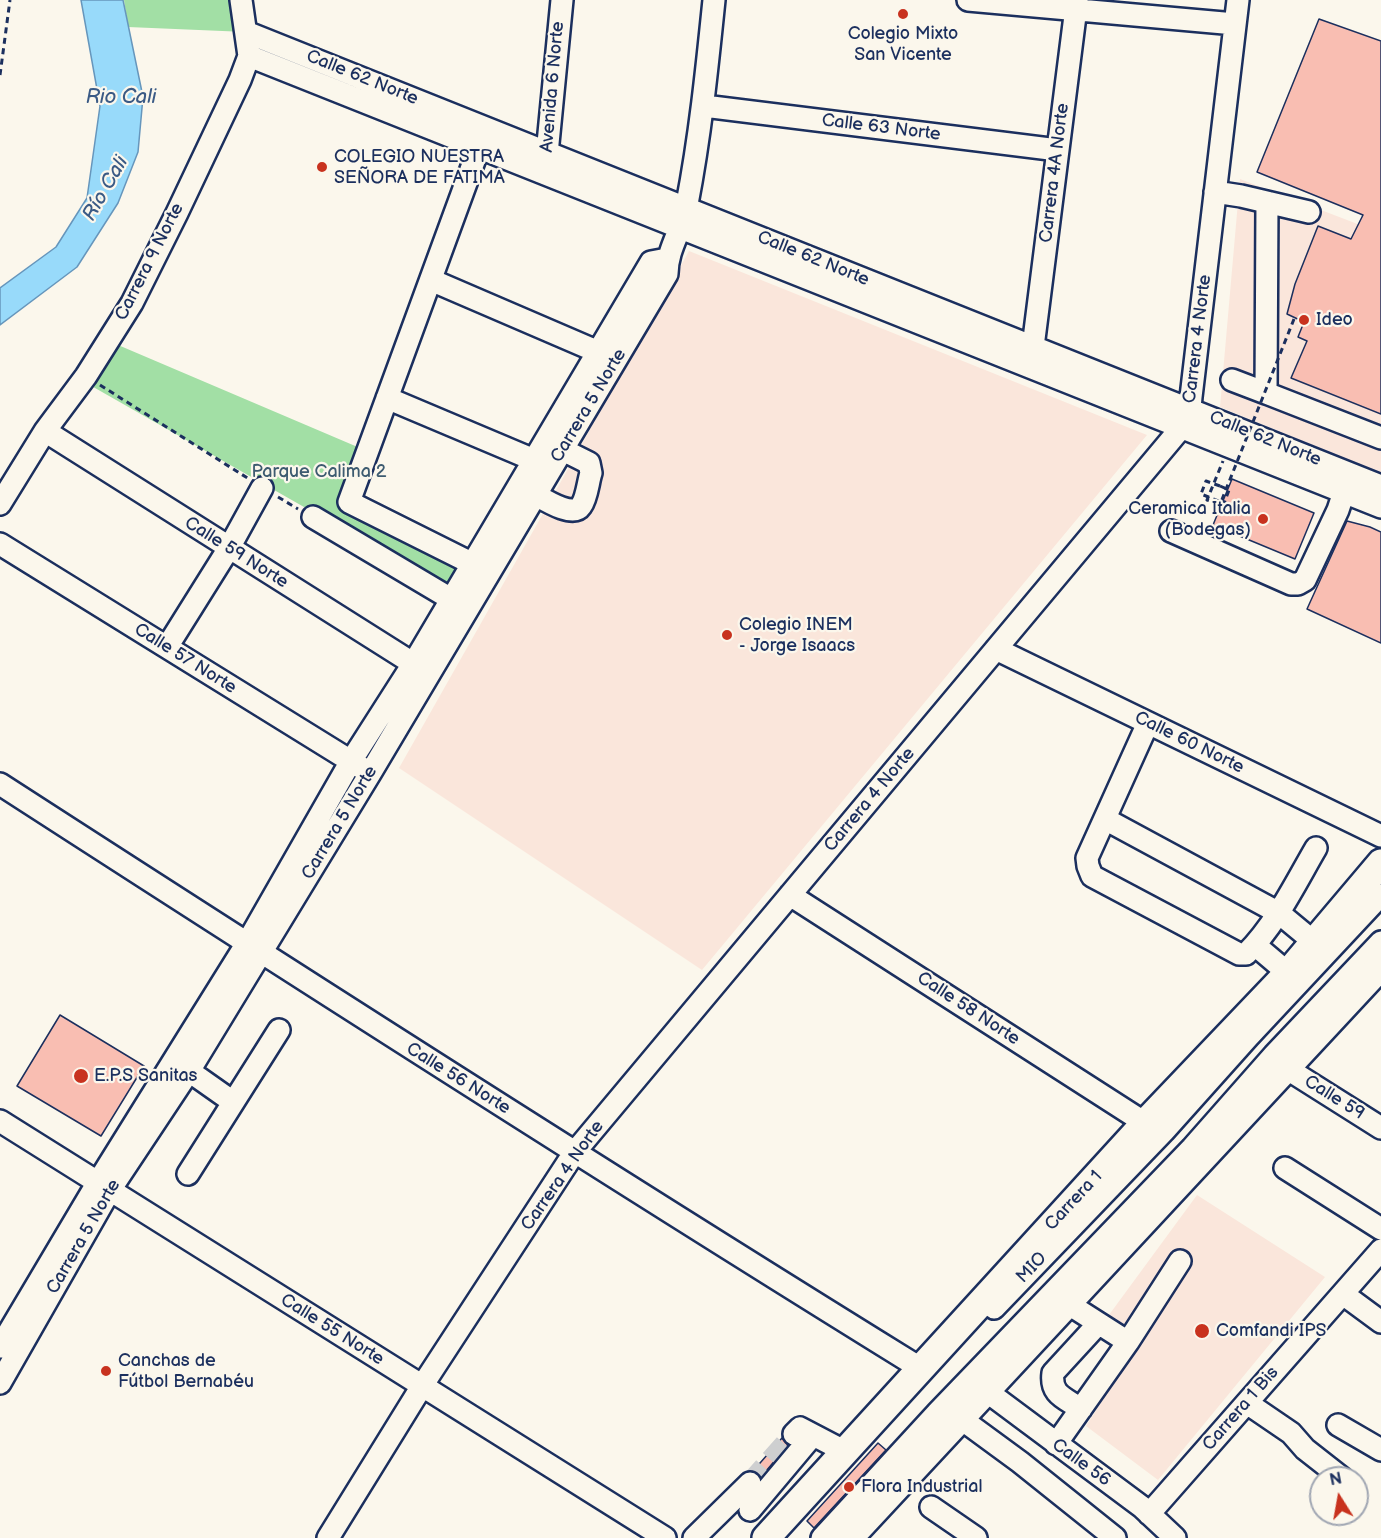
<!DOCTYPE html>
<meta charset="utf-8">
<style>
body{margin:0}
#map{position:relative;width:1381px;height:1538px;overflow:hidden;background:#fbf7ec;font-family:"Balsamiq Sans",sans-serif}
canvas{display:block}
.north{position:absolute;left:1309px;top:1466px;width:60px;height:60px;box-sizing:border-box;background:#fbf7ec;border:2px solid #a1a7b3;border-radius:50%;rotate:349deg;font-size:16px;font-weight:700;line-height:24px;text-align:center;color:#1b2f5e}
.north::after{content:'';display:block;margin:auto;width:21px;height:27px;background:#c8321e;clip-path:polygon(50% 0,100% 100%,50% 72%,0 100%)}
</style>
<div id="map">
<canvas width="1381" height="1538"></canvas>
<div class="north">N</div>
</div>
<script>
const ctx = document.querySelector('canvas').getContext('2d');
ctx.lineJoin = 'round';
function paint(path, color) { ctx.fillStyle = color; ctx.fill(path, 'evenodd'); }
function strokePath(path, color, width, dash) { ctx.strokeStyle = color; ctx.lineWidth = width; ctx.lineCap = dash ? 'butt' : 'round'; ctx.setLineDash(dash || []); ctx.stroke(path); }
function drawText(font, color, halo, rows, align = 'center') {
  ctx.font = font + ' "Balsamiq Sans",sans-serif'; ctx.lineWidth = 4.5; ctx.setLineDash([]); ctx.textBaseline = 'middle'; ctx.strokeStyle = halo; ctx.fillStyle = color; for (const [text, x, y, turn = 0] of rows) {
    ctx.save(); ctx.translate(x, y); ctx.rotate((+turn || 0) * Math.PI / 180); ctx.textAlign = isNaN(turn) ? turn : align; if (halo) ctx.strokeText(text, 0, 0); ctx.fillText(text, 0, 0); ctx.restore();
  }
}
paint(new Path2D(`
 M1240 179 1381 233V473L1220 407Z
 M689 251 1147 435 702 970 399 768 549 503Z
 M1197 1195 1325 1277 1158 1480 1086 1426 1140 1342 1106 1319Z`), '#fae6db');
paint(new Path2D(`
 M124 0H241L246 32 128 27Z
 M111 342 367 451 349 502 463 559 448 589 88 384Z`), '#a2dfa5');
const water = new Path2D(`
 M81 0H123L143 97 138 152 118 203 77 267 0 325V288L56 247 87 198 100 106Z`);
paint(water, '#98dafa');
strokePath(water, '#6696bc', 1.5);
const building = new Path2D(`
 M1319 19 1381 41V414L1291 378 1307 341 1298 337 1304 322 1287 314 1295 284 1318 226 1351 239 1363 215 1257 172Z
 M1232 479 1314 513 1295 559 1213 525Z
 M1347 521 1370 527 1381 532V643L1307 609Z
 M60 1015 144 1066 101 1136 17 1086Z
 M782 1438 788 1445 761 1477 753 1471Z
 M878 1443 886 1450 814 1528 807 1521Z`);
paint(building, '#f9beb2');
strokePath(building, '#1b2f5e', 1.5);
strokePath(new Path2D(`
 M750 1483 794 1434`), '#cecfd0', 21, [21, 10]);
const minor = new Path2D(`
 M968 0 1235 24
 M246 32 1381 486
 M249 56 1381 507
 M704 106 1058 150
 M546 164 562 0
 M1215 192 1241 196 1309 212
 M1267 202 1266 393 1381 438
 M431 280 610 357
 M1033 347 1077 0
 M1232 380 1266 393
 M387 398 534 460 546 467
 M45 431 425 671
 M536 495C545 500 573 518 581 506 587 498 588 482 591 473L589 463 563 450
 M0 504 45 431 86 376 132 303 177 213 240 80 249 56 241 0
 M313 517 451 599
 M1171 531 1291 584H1298L1305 580 1338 510 1344 492
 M0 544 362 768
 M483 569 349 502 484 134
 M167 647 229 548 262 488
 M996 649 1381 836
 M1148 723 1087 858 1088 866 1092 876 1239 954H1246C1276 924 1295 884 1316 848
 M0 784C305 981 611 1177 920 1368
 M1105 819 1279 913 1314 942
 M790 895 1145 1123
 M1255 945 1288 973
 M1286 1068 1381 1128
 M189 1071 233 1102
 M0 1121 665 1538
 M1285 1168 1381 1229
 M188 1174 279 1030
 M1343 1294 1381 1322
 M994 1308 1164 1131 1249 1036 1381 895
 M1128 1342 1180 1261
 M0 1347 98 1182 247 943 351 761 413 664 651 262 667 259
 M0 1383 110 1190 189 1071 371 772 667 274C667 248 683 229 687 204 700 137 707 69 714 0
 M985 1390 1142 1507 1175 1538
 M1247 1403 1291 1433 1305 1449 1342 1478
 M1081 1409C1065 1398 1050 1395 1053 1373L1098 1324
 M960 1418 1020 1462 1115 1538
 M1338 1425 1381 1450
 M794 1434 800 1428 844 1451
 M1056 1444 1128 1342 1067 1303
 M931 1507 976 1538
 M750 1510 813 1435
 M1149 1514 1381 1250
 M328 1538 422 1386 574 1153 1181 428 1190 409 1191 397 1238 0
 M694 1538 750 1483
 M822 1538 937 1413 1192 1148 1274 1055 1381 942`);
const major = new Path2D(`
 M766 1538 1145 1123 1288 973 1381 863
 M849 1538 1381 966`);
strokePath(minor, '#1b2f5e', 26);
strokePath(major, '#1b2f5e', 32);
strokePath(new Path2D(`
 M0 75 10 0
 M100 385 249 479
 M1220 486 1229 490 1223 506 1207 500 1223 461
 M278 497 298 509`), '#1b2f5e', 3, [6, 4.5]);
strokePath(minor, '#fbf7ec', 21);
strokePath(major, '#fbf7ec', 27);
strokePath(new Path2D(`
 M1220 486 1206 481 1201 494 1221 502 1294 319`), '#1b2f5e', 3, [6, 4.5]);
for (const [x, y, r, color] of [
 [903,14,6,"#c8321e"],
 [322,167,6,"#c8321e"],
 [1304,320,6,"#c8321e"],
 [1263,519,6,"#c8321e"],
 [727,635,6,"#c8321e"],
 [81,1076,8,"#c8321e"],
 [1202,1331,8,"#c8321e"],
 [106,1371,6,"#c8321e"],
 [849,1487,6,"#c8321e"]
]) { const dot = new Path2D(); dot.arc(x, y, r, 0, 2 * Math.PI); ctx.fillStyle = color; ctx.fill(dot); strokePath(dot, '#fbf7ec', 2); }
drawText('18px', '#1b2f5e', '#fbf7ec', [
 ["Colegio Mixto",903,34,"center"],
 ["San Vicente",903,55,"center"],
 ["COLEGIO NUESTRA",334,157],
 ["SEÑORA DE FATIMA",334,178],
 ["Ideo",1316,320],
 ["Ceramica Italia",1251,509,"right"],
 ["(Bodegas)",1251,530,"right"],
 ["Colegio INEM",739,625],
 ["- Jorge Isaacs",739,646],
 ["E.P.S Sanitas",94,1076],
 ["Comfandi IPS",1216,1331],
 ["Canchas de",118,1361],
 ["Fútbol Bernabéu",118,1382],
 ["Flora Industrial",861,1487]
], 'left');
drawText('18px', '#1b2f5e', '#fbf7ec', [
 ["Calle 62 Norte",362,78,22],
 ["Avenida 6 Norte",553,87,-85],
 ["Calle 63 Norte",881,128,7],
 ["Carrera 4A Norte",1055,173,-83],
 ["Calle 62 Norte",813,259,22],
 ["Carrera 9 Norte",150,262,-63],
 ["Carrera 4 Norte",1198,339,-83],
 ["Carrera 5 Norte",589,406,-59],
 ["Calle 62 Norte",1265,439,22],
 ["Calle 59 Norte",236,553,32],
 ["Calle 57 Norte",185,659,32],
 ["Calle 60 Norte",1189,743,26],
 ["Carrera 4 Norte",870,800,-50],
 ["Carrera 5 Norte",340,823,-59],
 ["Calle 58 Norte",968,1009,33],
 ["Calle 56 Norte",458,1079,32],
 ["Calle 59",1334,1098,32],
 ["Carrera 4 Norte",563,1176,-55],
 ["Carrera 1",1074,1201,-47],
 ["Carrera 5 Norte",84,1237,-60],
 ["MIO",1032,1268,-46],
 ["Calle 55 Norte",332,1330,32],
 ["Carrera 1 Bis",1241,1409,-49],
 ["Calle 56",1081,1463,36]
]);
drawText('18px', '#3d5b70', '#fbf7ec', [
 ["Parque Calima 2",319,472]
]);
drawText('italic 20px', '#3a5a85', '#fbf7ec', [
 ["Rio Cali",121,98],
 ["Río Cali",106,189,-60]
]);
</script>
